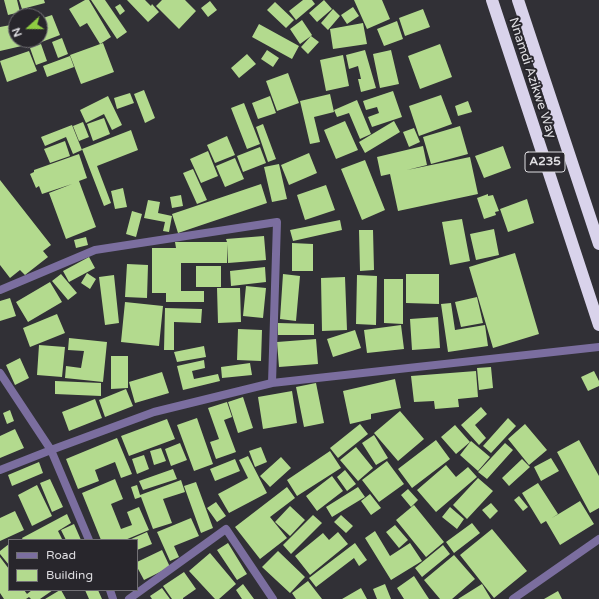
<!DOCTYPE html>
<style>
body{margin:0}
#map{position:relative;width:599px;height:599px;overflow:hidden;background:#313036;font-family:"Varela Round",sans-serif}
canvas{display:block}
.legend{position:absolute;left:8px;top:539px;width:130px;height:52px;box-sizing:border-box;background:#28262c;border:1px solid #716f74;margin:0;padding:5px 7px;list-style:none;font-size:12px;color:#dedde1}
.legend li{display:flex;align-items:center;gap:8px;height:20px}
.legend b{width:20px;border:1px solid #716f74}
.north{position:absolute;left:8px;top:8px;width:40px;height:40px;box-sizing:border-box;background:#28262c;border:1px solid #716f74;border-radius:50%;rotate:249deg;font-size:11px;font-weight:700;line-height:16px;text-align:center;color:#dedde1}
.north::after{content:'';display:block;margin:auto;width:14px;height:18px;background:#8fcd42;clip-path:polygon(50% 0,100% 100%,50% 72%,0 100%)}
</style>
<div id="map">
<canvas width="599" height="599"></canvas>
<ul class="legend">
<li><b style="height:5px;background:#7b6e9f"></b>Road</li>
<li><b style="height:11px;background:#b3da8e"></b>Building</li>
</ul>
<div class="north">N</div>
</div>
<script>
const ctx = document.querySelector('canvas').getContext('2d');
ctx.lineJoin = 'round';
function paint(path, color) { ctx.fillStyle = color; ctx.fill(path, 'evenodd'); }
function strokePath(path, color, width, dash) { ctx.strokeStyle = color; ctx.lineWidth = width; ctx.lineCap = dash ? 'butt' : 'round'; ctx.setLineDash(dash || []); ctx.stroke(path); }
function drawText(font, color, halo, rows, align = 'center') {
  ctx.font = font + ' "Varela Round",sans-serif'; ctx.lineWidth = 4; ctx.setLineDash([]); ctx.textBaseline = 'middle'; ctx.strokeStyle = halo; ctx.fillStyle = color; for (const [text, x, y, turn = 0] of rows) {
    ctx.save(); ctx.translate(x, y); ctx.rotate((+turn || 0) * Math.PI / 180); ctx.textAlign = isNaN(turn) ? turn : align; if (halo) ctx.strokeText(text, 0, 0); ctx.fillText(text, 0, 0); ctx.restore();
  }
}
paint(new Path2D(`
 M4 0H17L20 12 8 15Z
 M19 0H44L45 3 22 9Z
 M85 0H89L111 37 100 44 87 23 80 27 69 9Z
 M91 0H105L127 32 117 39Z
 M127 0H145L151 6 152 4 159 12 148 22Z
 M162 0H185L196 11 179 29 156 6Z
 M303 0H312L315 4 296 20 289 11Z
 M324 0 332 9 317 22 309 13Z
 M354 0H382L390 19 367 29Z
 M210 1 217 10 208 17 201 8Z
 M275 2 294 20 286 28 267 10Z
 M120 4 125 11 120 15 115 7Z
 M353 7 359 16 347 24 341 15Z
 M333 9 340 16 328 30 321 23Z
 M423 9 430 27 405 36 399 18Z
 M52 15 60 35 31 46 29 40H40V19Z
 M302 20 312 35 311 36 319 42 308 54 301 47 311 36 300 44 290 29Z
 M397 21 403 39 384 46 377 29Z
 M363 23 367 44 333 49 330 29Z
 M16 24V40H25L26 45 0 51V27Z
 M259 24 299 46 292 59 252 37Z
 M62 38 68 54 58 58 52 42Z
 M103 43 114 72 81 84 70 55Z
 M41 44 47 61 36 65 30 48Z
 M440 44 452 77 420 89 408 56Z
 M267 50 279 58 273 67 261 59Z
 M365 50 376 88 361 92 358 79H361L358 66 349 69 346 55Z
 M391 50 399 84 380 88 373 54Z
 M29 51 37 71 7 82 0 61Z
 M247 54 256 64 239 78 231 68Z
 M343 55 349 86 326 91 320 60Z
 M70 56 74 67 47 77 43 66Z
 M288 73 299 103 277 111 266 81Z
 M144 90 155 118 145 123 134 94Z
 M393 91 402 117 372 127 368 117 379 113 377 107 366 110 363 101Z
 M130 93 134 103 117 109 114 98Z
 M330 94 334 112 314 117 320 142 310 144 300 101Z
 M441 95 452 124 419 136 409 106Z
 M108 96 122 125 112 130 104 114 86 123 80 110Z
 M270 96 276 113 258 119 252 103Z
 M357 100 371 134 360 139 349 113 337 117 334 110Z
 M468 101 472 112 458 116 455 106Z
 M244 103 260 144 247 149 231 108Z
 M104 118 110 134 93 141 87 124Z
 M345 121 358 150 336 159 324 130Z
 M394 121 400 132 365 153 359 142Z
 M83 122 89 137 79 141 73 126Z
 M263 124 276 159 268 162 256 127Z
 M72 125 82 150 73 154 66 137 45 146 41 137Z
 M460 126 468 154 431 164 423 137Z
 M414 128 420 142 409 147 403 132Z
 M131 130 138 150 97 166 111 203 104 206 82 149Z
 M227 136 235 155 215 163 207 145Z
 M65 141 70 156 50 163 44 149Z
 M423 146 427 165 407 170 470 157 478 194 398 211 390 174 381 176 377 157Z
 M503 146 511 168 484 178 475 156Z
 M260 147 266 163 243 172 237 156Z
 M208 151 218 176 201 183 190 159Z
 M309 153 317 173 289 185 281 165Z
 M79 154 87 178 79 181 96 227 66 239 49 193 72 184 42 194 39 186 36 188 30 174 34 172V170Z
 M235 158 244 179 225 187 216 166Z
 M365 160 385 210 362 220 341 169Z
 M279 164 287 199 272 202 264 167Z
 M193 169 207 200 197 204 183 173Z
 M0 180 51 245 43 251 48 257 25 275 20 270 10 278 0 265Z
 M261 184 267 203 178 233 172 214Z
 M326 185 335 210 305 220 297 195Z
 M123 188 127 207 115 209 111 191Z
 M488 194V196L493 195 499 211 495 212 496 215 484 219 477 198Z
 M181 195 183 206 172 208 170 197Z
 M527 199 534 223 508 232 500 209Z
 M148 200 160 202 158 213 172 216 169 232 163 231 165 222 144 218Z
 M132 211 142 214 136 237 126 234Z
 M462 219 470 261 450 265 442 222Z
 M340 220 342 230 293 241 290 230Z
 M494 229 499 255 476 260 470 234Z
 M359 230H373L374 270 360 271Z
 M264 236 266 260 228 263 227 244V263H181V291H204V302H166V293H152V248H176L175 242H227L226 239Z
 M86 237 88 245 76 248 74 240Z
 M292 243 313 244V271H292Z
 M515 253 539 334 493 348 469 267Z
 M89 257 95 268 69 282 63 271Z
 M127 264 148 265 147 298 125 297Z
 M196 266H221V287H196Z
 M265 267 266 282 231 286 230 271Z
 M87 273 96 279 90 289 81 283Z
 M61 274 77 293 68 300 52 281Z
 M283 274 300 276 296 321 280 319Z
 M406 274H439V304L406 303Z
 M114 275 119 323 105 325 99 277Z
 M357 275 377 276 376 325 356 324Z
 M345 277 347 330 322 331 321 278Z
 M384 279H403V324L384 323Z
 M50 282 62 302 28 322 16 302Z
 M246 286 266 288 263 318 243 316Z
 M217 288H240L241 322 218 323Z
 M477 297 483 323 461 327 455 302Z
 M10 298 16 316 0 321V301Z
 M125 302 163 306 159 346 121 342Z
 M451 303 455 330 485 325 488 346 448 352 441 304Z
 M165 308 202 309 201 323 174 322V350H164Z
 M57 314 65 333 30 347 23 328Z
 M438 317 440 348 412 350 410 319Z
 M278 323 314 324V335H278Z
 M401 325 404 349 367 353 364 330Z
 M238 329 262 330 261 361 237 360Z
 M355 330 361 348 333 357 327 339Z
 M69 338 107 342 103 382 65 378 66 366 81 368 84 351 68 350Z
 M316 339 318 364 279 367 277 342Z
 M39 345 65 347 62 377 37 375Z
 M204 346 206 357 177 362 174 352Z
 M111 356H128V388L111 389Z
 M20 358 29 378 15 385 6 365Z
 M204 360 205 368 192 371 194 379 218 374 220 381 183 390 177 366Z
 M250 363 252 375 222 378 221 367Z
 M491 367 493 388 479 390 477 368Z
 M476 371 478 397 458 399 459 407 435 409 434 401 414 402 411 376Z
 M594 371 599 381V386L588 391 581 377Z
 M162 372 169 393 135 403 129 382Z
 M395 379 401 408 371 414V419L350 424 343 391Z
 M55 381 101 383V396L55 394Z
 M316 383 324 423 304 427 296 387Z
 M126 389 133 406 105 417 99 400Z
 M292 391 297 423 263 429 258 397Z
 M243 397 253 428 238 433 228 402Z
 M95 399 102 418 69 431 62 412Z
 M227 402 232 417 224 420 236 452 216 459 210 442 219 439 208 408Z
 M481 407 487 414 475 425 486 438 479 445 461 425Z
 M10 410 14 421 7 424 3 413Z
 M400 411 424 439 398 461 374 433Z
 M197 418 213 464 194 471 177 425Z
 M508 418 516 426 491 453 483 446Z
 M167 419 175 439 129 456 121 436Z
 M360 424 368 434 338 458 330 448Z
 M525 424 547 450 529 465 508 439Z
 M455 425 470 442 456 454 441 437Z
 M15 429 24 448 0 458V436Z
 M374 435 388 458 376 465 362 443Z
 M117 438 132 474 121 478 115 462 95 470 99 481 78 489 66 459Z
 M436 440 450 459 412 488 398 469Z
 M579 440 599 476V508L590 513 557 452Z
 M471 441 490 457 478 471 460 455Z
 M180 443 187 460 171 466 165 449Z
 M505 443 513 450 487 479 478 472Z
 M261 447 267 462 255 467 249 451Z
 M356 447 373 468 358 481 340 460Z
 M161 448 166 461 154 465 150 451Z
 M330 451 341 468 297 496 287 480Z
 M144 455 149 469 137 474 132 459Z
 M248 456 267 493 229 513 218 494 248 478 239 460Z
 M281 457 291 468 270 487 260 476Z
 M551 458 559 471 541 481 534 467Z
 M235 459 240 471 215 481 210 469Z
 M522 459 530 467 509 486 502 478Z
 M387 461 404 484 379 502 362 480Z
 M39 462 43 473 12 486 8 475Z
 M446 465 456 477 468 467 477 477 436 512 417 490Z
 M173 469 177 479 143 490 139 481Z
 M345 470 356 484 347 491 337 477Z
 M332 476 343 491 317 511 306 496Z
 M478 478 493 491 467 519 453 505Z
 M50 479 63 507 52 512 40 483Z
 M115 479 123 499 111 504 121 529 132 525 127 512 139 507 149 530 125 540H101L82 493Z
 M181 480 185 492 163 499 172 523 153 529 141 497 135 499 131 487 137 485 140 495Z
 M196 482 213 528 201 533 184 486Z
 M538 483 558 514 552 518 580 501 594 524 560 545 546 521 541 524 522 493Z
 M37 485 52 516 32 526 18 495Z
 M287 487 295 498 270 517 287 538 260 559 235 527Z
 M358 487 365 497 332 517 326 507Z
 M408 489 418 500 411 507 401 495Z
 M370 494 381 508 371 515 361 501Z
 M519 496 528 507 523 511 514 500Z
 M216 502 226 516 217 522 207 508Z
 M491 503 498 511 490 519 482 510Z
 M414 505 444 542 426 557 396 520Z
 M290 506 305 520 290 536 275 522Z
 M450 507 464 519 457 529 442 517Z
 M15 511 24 530 0 541V518Z
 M67 514 71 523 58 531 62 539 59 540H23L22 538Z
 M313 515 322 523 291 554 283 545Z
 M341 515 353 526 346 533 334 522Z
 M191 518 199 536 174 546 179 557 170 561 157 532Z
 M472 523 480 533 454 553 446 542Z
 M74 524 81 540H66L61 530Z
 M395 525 408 540 399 548 386 532Z
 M492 529 527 571 494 598 460 555Z
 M375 531 390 556 410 543 422 561 391 580 365 538Z
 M147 532 152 544 137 550V540H129Z
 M338 532 348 544 310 575 295 556 323 533 329 540Z
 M228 543 247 574 237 580 217 550Z
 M355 543 367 560 359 566 354 558 316 587 309 578Z
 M9 544V565L0 554V551Z
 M443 545 450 554 422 577 415 568Z
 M162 550 170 567 144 580 137 567V562Z
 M278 551 305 577 290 593 262 567Z
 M210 553 236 584 219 599H215L189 571Z
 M454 555 475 579 452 599H440L424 580Z
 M0 557 9 569V590H24L27 594 32 590H53L40 599H31L29 597 26 599H4L0 593Z
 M184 572 196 589 183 598V599H172L163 586Z
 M414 576 429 599H404L397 588Z
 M308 581 322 599H296L292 593Z
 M243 584 254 599H242L236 590Z
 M385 584 391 599H377L373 589Z
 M482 584 491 599H458Z
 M162 588 170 599H152L150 596Z
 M361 588 367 599H342Z
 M60 590H61L66 599H45Z
 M85 590H98L102 599H89Z
 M558 591 562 599H544Z`), '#b3da8e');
strokePath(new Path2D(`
 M0 290 95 250 277 222 272 383
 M0 373 51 450 89 540
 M0 470 51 450 154 412 272 383 599 347
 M110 590 113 599
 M129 599 226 529 273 599
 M513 599 599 539`), '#7b6e9f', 8);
strokePath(new Path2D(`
 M492 0 599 325
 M518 0 599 244`), '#d9d3eb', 12);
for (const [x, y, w] of [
 [545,162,40]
]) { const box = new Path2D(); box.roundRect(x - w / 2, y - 10, w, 20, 3); ctx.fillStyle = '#28262c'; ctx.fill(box); strokePath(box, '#dedde1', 1); }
drawText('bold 12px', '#dedde1', null, [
 ["A235",545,162]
]);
drawText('13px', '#dedde1', '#28262c', [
 ["Nnamdi Azikwe Way",532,78,72]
]);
</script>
